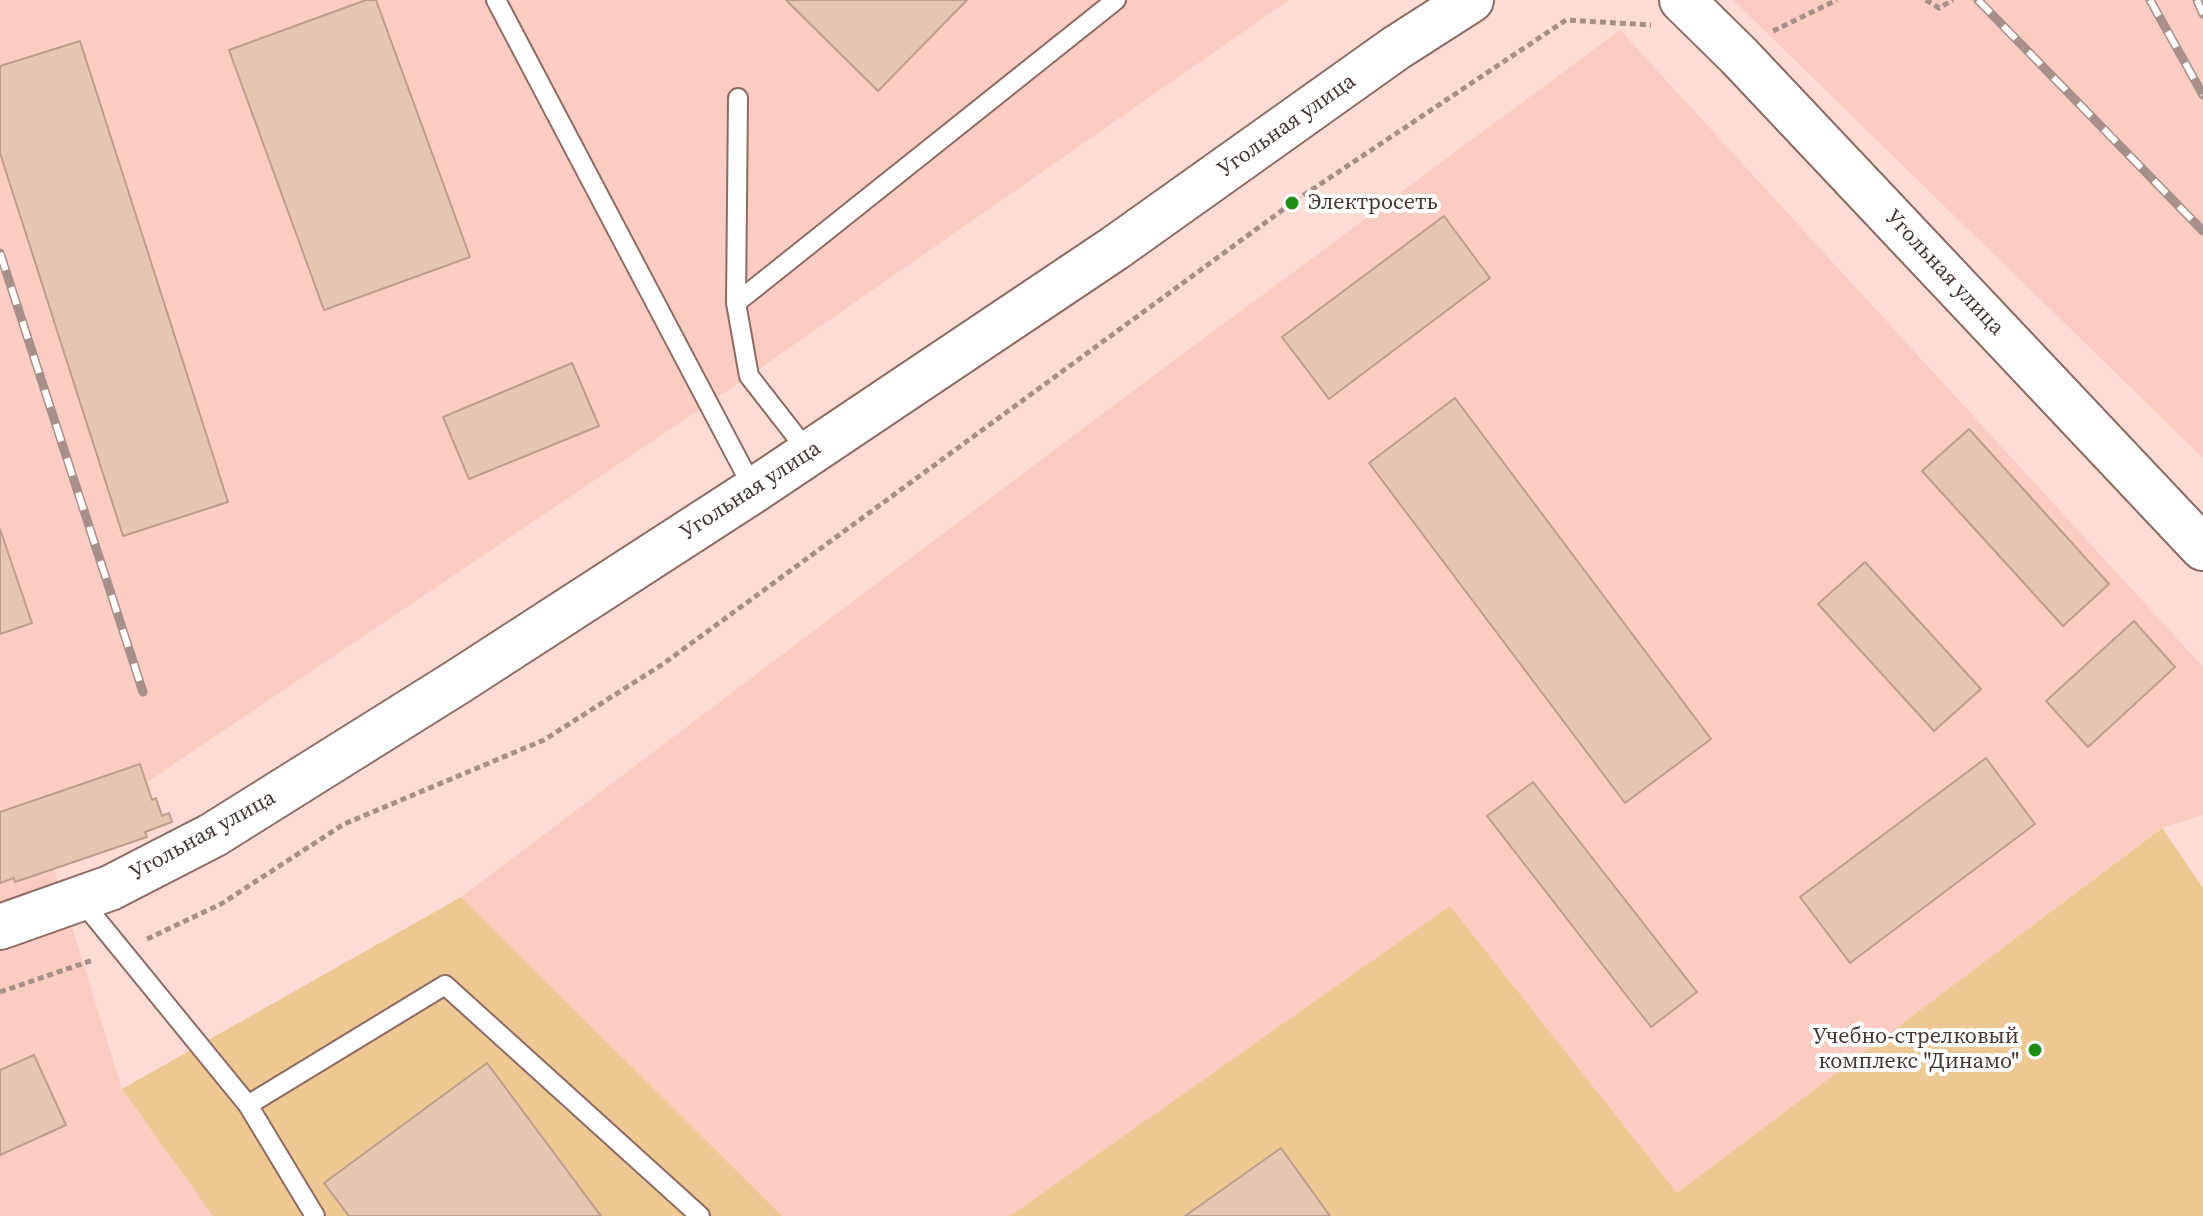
<!DOCTYPE html>
<meta charset="utf-8">
<style>
body{margin:0}
canvas{display:block;background:#fcdcd5}
</style>
<canvas width="2203" height="1216"></canvas>
<script>
const ctx = document.querySelector('canvas').getContext('2d');
ctx.lineJoin = 'round';
function paint(path, color) { ctx.fillStyle = color; ctx.fill(path, 'evenodd'); }
function strokePath(path, color, width, dash) { ctx.strokeStyle = color; ctx.lineWidth = width; ctx.lineCap = dash ? 'butt' : 'round'; ctx.setLineDash(dash || []); ctx.stroke(path); }
function drawText(font, color, halo, rows, align = 'center') {
  ctx.font = font + ' "Source Serif 4",serif'; ctx.lineWidth = 8; ctx.setLineDash([]); ctx.textBaseline = 'middle'; ctx.strokeStyle = halo; ctx.fillStyle = color; for (const [text, x, y, turn = 0] of rows) {
    ctx.save(); ctx.translate(x, y); ctx.rotate((+turn || 0) * Math.PI / 180); ctx.textAlign = isNaN(turn) ? turn : align; if (halo) ctx.strokeText(text, 0, 0); ctx.fillText(text, 0, 0); ctx.restore();
  }
}
paint(new Path2D(`
 M0 0H1289L749 376 48 849 122 1089 213 1216H0Z
 M1733 0H2203V458Z
 M1620 30 2203 667V815L2161 828 1677 1194 1449 907 1010 1216H782L461 897 1094 420Z`), '#fbccc1');
paint(new Path2D(`
 M2162 828 2203 888V1216H1010L1450 906 1677 1193Z
 M461 897 782 1216H213L122 1089Z`), '#edc892');
const building = new Path2D(`
 M366 0H376L470 257 324 310 229 50Z
 M786 0H967L878 91Z
 M80 41 228 502 123 536 0 153V66Z
 M1444 216 1490 278 1329 399 1282 337Z
 M572 363 599 426 469 479 443 417Z
 M1455 398 1711 739 1625 803 1369 463Z
 M1969 429 2109 584 2063 626 1922 471Z
 M0 529 32 623 0 634Z
 M1865 562 1981 689 1934 731 1818 604Z
 M2134 621 2175 667 2088 747 2046 701Z
 M1986 758 2035 824 1850 963 1800 897Z
 M140 764 152 800 156 798 162 816 169 813 172 822 145 832 147 837 15 882 14 878 0 883V812Z
 M1533 782 1697 992 1651 1027 1487 816Z
 M34 1055 66 1125 0 1155V1070Z
 M487 1063 601 1216H349L324 1183Z
 M1281 1148 1330 1216H1185Z`);
paint(building, '#e6c6b1');
strokePath(building, '#bd9e8a', 2);
const service = new Path2D(`
 M496 0 754 490
 M736 303 738 98
 M809 453 749 376 736 303 1116 0
 M80 899 248 1105 445 985 700 1216
 M248 1105 315 1216`);
const tertiary = new Path2D(`
 M1682 0 1739 56 2203 548
 M0 927 110 888 213 835 459 681 754 490 1115 248 1396 48 1471 0`);
strokePath(service, '#8d6b63', 22);
strokePath(tertiary, '#8d6b63', 48);
strokePath(new Path2D(`
 M1926 0 1939 8 1953 0
 M1773 31 1837 0
 M147 939 221 904 344 824 544 740 663 664 1292 203 1566 20 1651 25
 M0 992 93 960`), '#a78f89', 5, [6, 4]);
strokePath(service, '#fff', 18);
strokePath(tertiary, '#fff', 44);
const rail = new Path2D(`
 M1978 0 2203 231
 M2150 0 2203 95
 M2197 0 2203 14
 M0 253 143 692`);
strokePath(rail, '#a8908a', 9);
strokePath(rail, '#fff', 6, [18]);
for (const [x, y, r, color] of [
 [1292,203,8,"#1d8d13"],
 [2035,1050,8,"#1d8d13"]
]) { const dot = new Path2D(); dot.arc(x, y, r, 0, 2 * Math.PI); ctx.fillStyle = color; ctx.fill(dot); strokePath(dot, '#fff', 3); }
drawText('22px', '#453632', '#fff', [
 ["Угольная улица",1287,126,-35],
 ["Угольная улица",1944,273,47],
 ["Угольная улица",751,491,-33],
 ["Угольная улица",203,836,-29]
]);
drawText('22px', '#453632', '#fff', [
 ["Электросеть",1308,203],
 ["Учебно-стрелковый",2019,1037,"right"],
 ["комплекс \"Динамо\"",2019,1062,"right"]
], 'left');
</script>
